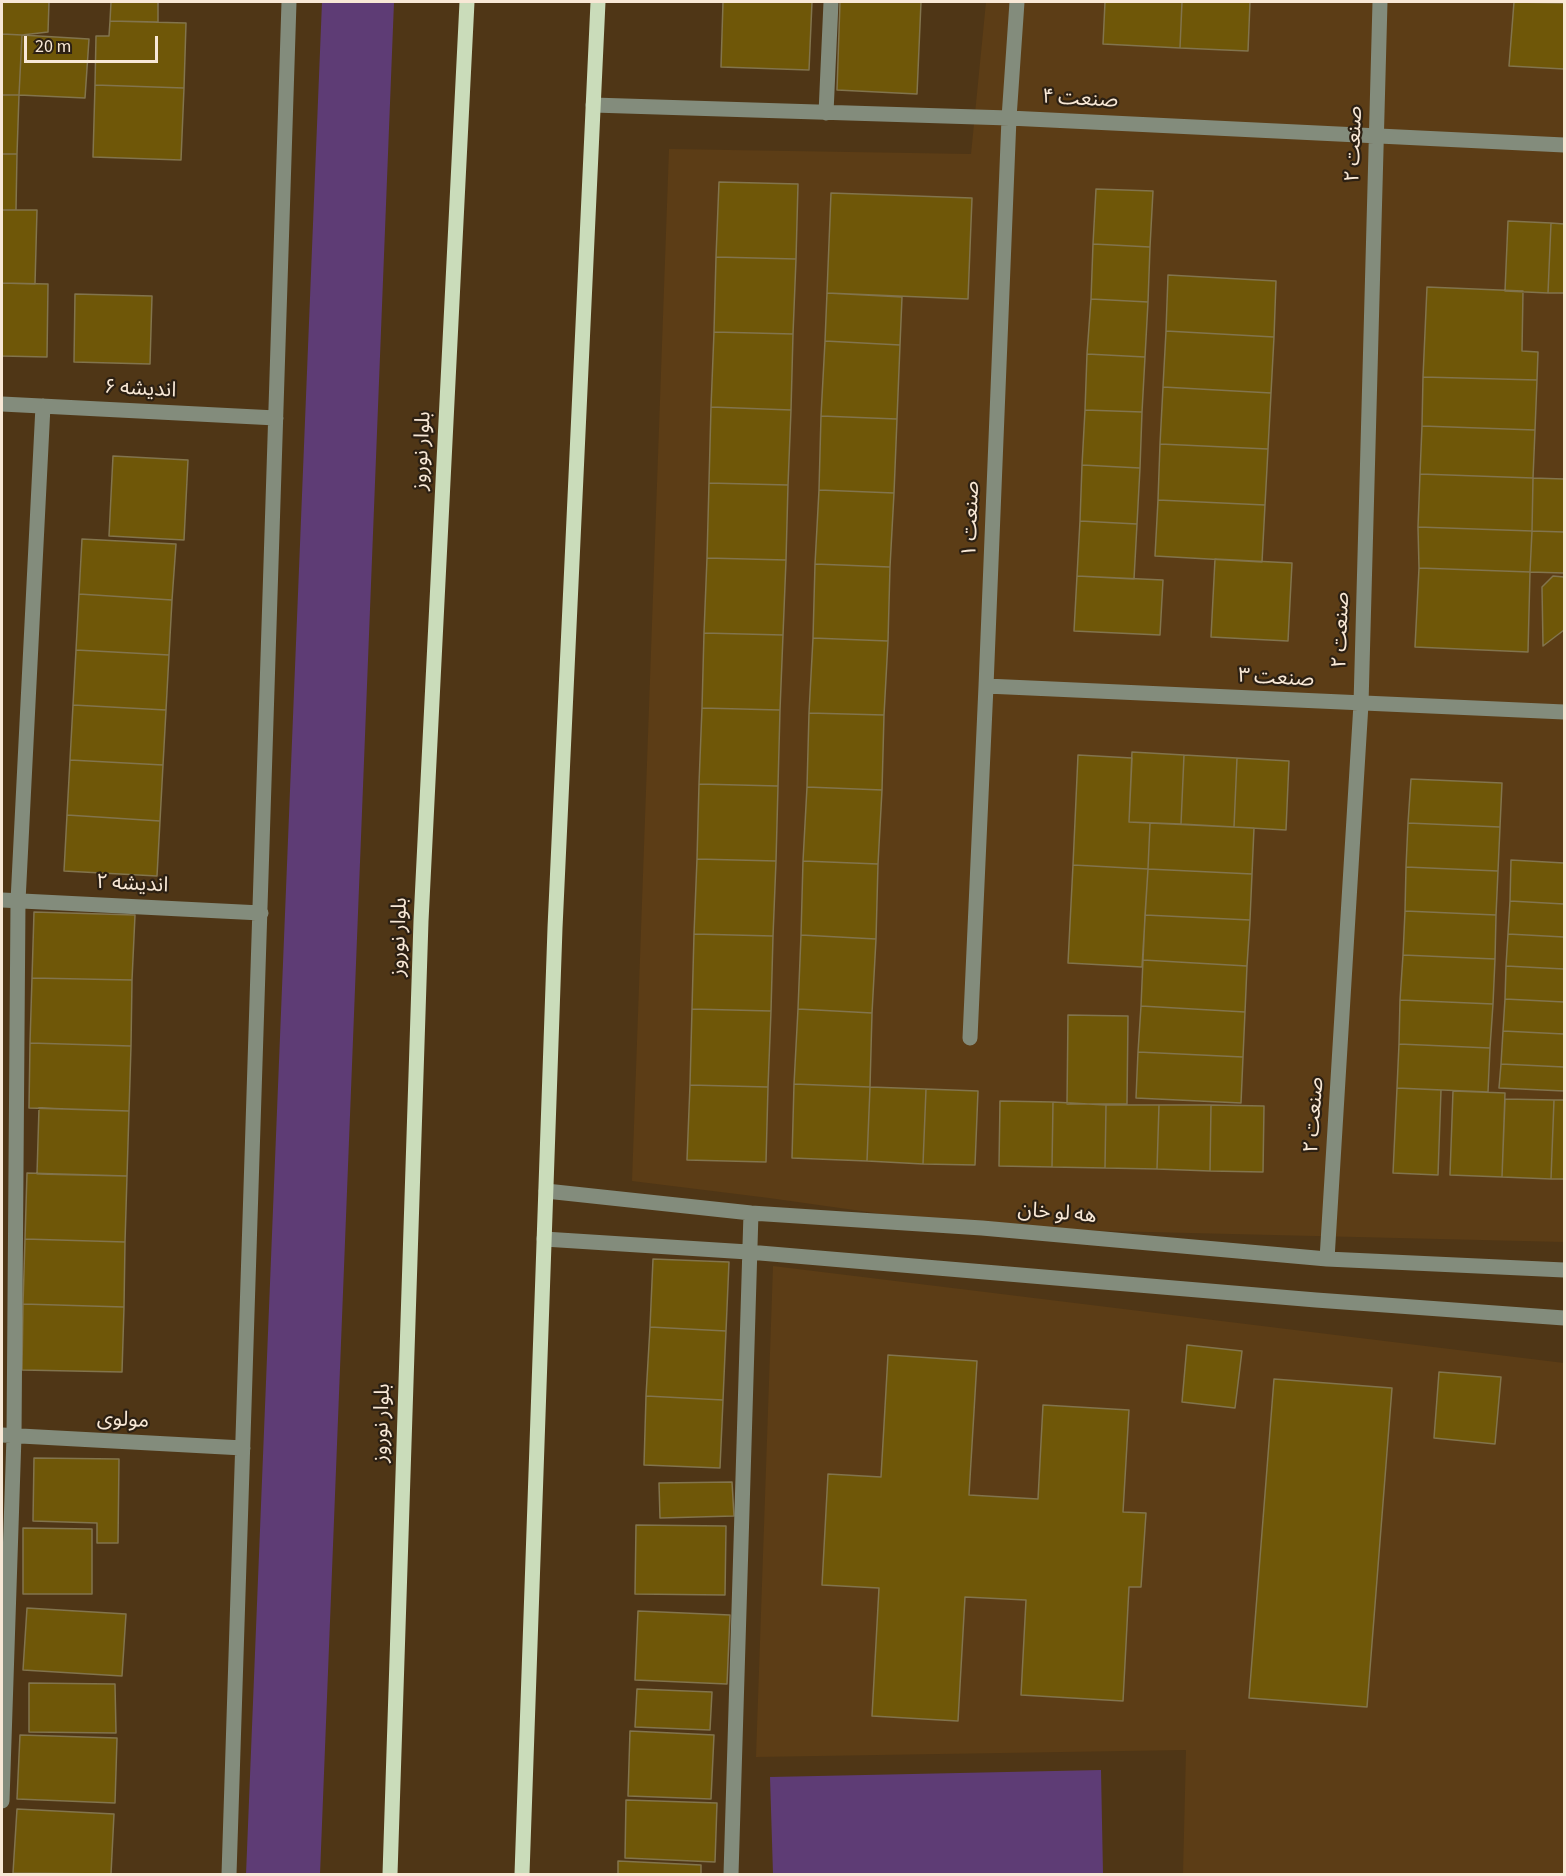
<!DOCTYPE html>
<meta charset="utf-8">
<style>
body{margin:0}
#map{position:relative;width:1566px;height:1876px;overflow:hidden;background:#4f3616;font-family:"Source Sans 3",sans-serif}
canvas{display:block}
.frame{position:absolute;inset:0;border:3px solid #f8e8d6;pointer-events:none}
.scale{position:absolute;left:24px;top:36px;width:134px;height:27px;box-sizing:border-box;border:3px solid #f8e8d6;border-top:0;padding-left:8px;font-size:18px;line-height:21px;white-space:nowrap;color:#f8e8d6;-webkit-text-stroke:4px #2c2013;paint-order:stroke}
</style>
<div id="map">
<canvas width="1566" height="1876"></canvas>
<div class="frame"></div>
<div class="scale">20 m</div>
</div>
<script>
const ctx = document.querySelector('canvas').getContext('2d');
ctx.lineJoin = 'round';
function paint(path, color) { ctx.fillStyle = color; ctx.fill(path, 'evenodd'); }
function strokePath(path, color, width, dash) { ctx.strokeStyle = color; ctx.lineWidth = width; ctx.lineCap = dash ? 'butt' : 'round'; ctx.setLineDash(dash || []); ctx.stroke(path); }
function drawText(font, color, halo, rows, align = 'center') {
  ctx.font = font + ' "Source Sans 3","Noto Sans Arabic",sans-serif'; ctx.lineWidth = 4.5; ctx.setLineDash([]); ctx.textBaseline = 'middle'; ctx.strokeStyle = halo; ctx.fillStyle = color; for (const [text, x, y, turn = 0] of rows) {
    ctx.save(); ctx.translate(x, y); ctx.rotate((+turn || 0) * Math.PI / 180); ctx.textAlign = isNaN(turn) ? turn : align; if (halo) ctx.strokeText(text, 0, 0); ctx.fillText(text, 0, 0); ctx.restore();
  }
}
paint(new Path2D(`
 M986 2H1564V1242L982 1228 769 1198 632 1181 669 149 971 154Z
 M773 1266 1564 1363V1874H1183L1186 1750 756 1757Z`), '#5c3d16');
paint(new Path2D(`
 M322 2H394L320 1874H246Z
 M1101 1770 1103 1874H773L770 1777Z`), '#5e3c75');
const building = new Path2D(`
 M2 2H49L48 32 22 35 2 34Z
 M111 2H158V22L110 21Z
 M723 2H812L809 70 721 67Z
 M840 2H921L917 94 837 90Z
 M1105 2H1182L1180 48 1103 44Z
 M1182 2H1250L1248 51 1180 48Z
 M1514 2 1564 3V69L1509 66Z
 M110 21 186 23 184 88 95 85 96 36H109Z
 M2 34 22 35 19 95H2Z
 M22 35 89 39 85 98 19 95Z
 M95 85 184 88 181 160 93 157Z
 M2 95H19L17 154H2Z
 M2 154H17L16 210H2Z
 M719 182 798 184 796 259 716 257Z
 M1096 189 1153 191 1150 247 1093 244Z
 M831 193 972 198 968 299 827 293Z
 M2 210H37L35 284 2 283Z
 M1508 221 1551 223 1548 293 1505 291Z
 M1551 223 1564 224V293H1548Z
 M1093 244 1150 247 1148 302 1091 299Z
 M716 257 796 259 793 334 714 332Z
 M1168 275 1276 281 1274 337 1166 331Z
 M2 283 48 284 47 357 2 356Z
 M1427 287 1523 291 1522 351 1538 352 1537 380 1423 377Z
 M827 293 902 297 900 345 825 341Z
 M75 294 152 296 150 364 74 362Z
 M1091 299 1148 302 1145 357 1087 354Z
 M1166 331 1274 337 1271 393 1163 387Z
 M714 332 793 334 791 410 711 407Z
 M825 341 900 345 897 419 821 416Z
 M1087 354 1145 357 1142 412 1085 410Z
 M1423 377 1537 380 1535 430 1422 426Z
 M1163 387 1271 393 1268 449 1160 444Z
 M711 407 791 410 788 485 709 483Z
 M1085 410 1142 412 1140 468 1082 465Z
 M821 416 897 419 894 493 819 490Z
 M1422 426 1535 430 1533 478 1420 474Z
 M1160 444 1268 449 1265 505 1158 500Z
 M113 456 188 460 184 540 109 536Z
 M1082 465 1140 468 1137 524 1080 521Z
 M1420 474 1533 478 1532 531 1418 527Z
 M1533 478 1564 479V532L1532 531Z
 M709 483 788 485 786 560 707 558Z
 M819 490 894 493 890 567 815 564Z
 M1158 500 1265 505 1262 562 1155 556Z
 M1080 521 1137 524 1134 579 1077 576Z
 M1418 527 1532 531 1530 572 1419 568Z
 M1532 531 1564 532V573L1530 572Z
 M82 539 176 544 172 600 79 594Z
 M707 558 786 560 783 635 704 633Z
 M1215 559 1292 563 1288 641 1211 637Z
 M815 564 890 567 888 641 813 638Z
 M1419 568 1530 572 1528 652 1415 647Z
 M1077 576 1163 580 1160 635 1074 631Z
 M1553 576 1564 577V630L1543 646 1542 587Z
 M79 594 172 600 169 655 76 650Z
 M704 633 783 635 780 710 702 708Z
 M813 638 888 641 884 715 809 713Z
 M76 650 169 655 166 710 73 705Z
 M73 705 166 710 163 765 70 760Z
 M702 708 780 710 778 786 699 784Z
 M809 713 884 715 882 790 807 787Z
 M1132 752 1184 755 1181 824 1129 822Z
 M1078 755 1132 758 1129 822 1150 823 1148 869 1073 865Z
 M1184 755 1237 758 1234 827 1181 824Z
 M1237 758 1289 761 1286 830 1234 827Z
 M70 760 163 765 160 821 67 815Z
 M1411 779 1502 783 1500 827 1408 823Z
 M699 784 778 786 776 861 697 859Z
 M807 787 882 790 878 864 803 861Z
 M67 815 160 821 157 876 64 871Z
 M1150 823 1254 828 1252 874 1148 869Z
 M1408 823 1500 827 1498 871 1406 867Z
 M697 859 776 861 773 936 694 934Z
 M1511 860 1564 863V904L1510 901Z
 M803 861 878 864 876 939 801 935Z
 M1073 865 1148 869 1142 967 1068 963Z
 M1406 867 1498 871 1496 915 1405 911Z
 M1148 869 1252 874 1250 920 1145 915Z
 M1510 901 1564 904V937L1508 934Z
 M1405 911 1496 915 1495 959 1403 955Z
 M34 912 135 915 132 980 32 978Z
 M1145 915 1250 920 1247 966 1143 960Z
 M694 934 773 936 771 1011 692 1009Z
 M1508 934 1564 937V969L1506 966Z
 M801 935 876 939 872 1013 798 1009Z
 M1403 955 1495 959 1493 1004 1400 1000Z
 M1143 960 1247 966 1245 1012 1141 1006Z
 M1506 966 1564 969V1002L1505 999Z
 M32 978 132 980 131 1046 30 1043Z
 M1505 999 1564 1002V1034L1503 1031Z
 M1400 1000 1493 1004 1490 1048 1399 1044Z
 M1141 1006 1245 1012 1243 1057 1138 1052Z
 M692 1009 771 1011 768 1087 690 1085Z
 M798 1009 872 1013 870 1087 794 1084Z
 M1068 1015 1128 1016 1127 1104H1067Z
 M1503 1031 1564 1034V1067L1501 1064Z
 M30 1043 131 1046 129 1111 29 1108Z
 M1399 1044 1490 1048 1488 1092 1397 1088Z
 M1138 1052 1243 1057 1241 1103 1136 1098Z
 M1501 1064 1564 1067V1091L1499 1088Z
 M794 1084 870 1087 867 1161 792 1158Z
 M690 1085 768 1087 766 1162 687 1160Z
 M870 1087 926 1089 923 1164 867 1161Z
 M1397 1088 1441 1090 1438 1175 1393 1173Z
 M926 1089 978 1091 975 1165 923 1164Z
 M1453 1091 1505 1093 1502 1177 1450 1175Z
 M1505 1099 1554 1100 1551 1179 1502 1177Z
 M1554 1100H1564V1179H1551Z
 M1000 1101 1053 1102 1052 1167 999 1166Z
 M1053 1102 1106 1105 1105 1168 1052 1167Z
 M1106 1105H1159L1157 1169 1105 1168Z
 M1159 1105H1211L1210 1171 1157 1169Z
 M1211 1105 1264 1106 1263 1172 1210 1171Z
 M39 1108 129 1111 127 1176 37 1174Z
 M27 1173 127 1176 125 1242 25 1239Z
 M25 1239 125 1242 124 1307 23 1304Z
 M653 1259 729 1262 726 1331 650 1327Z
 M23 1304 124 1307 122 1372 22 1370Z
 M650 1327 726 1331 723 1400 646 1396Z
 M1187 1345 1242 1351 1235 1408 1182 1402Z
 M888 1355 977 1361 969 1495 1038 1499 1043 1405 1129 1410 1123 1512 1146 1513 1141 1587H1129L1123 1701 1021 1695 1026 1600 965 1597 958 1721 872 1716 879 1588 822 1585 828 1474 881 1477Z
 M1439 1372 1501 1377 1495 1444 1434 1438Z
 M1274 1379 1392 1388 1367 1707 1249 1698Z
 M646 1396 723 1400 720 1468 644 1465Z
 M34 1458 119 1459 118 1543H97V1523L33 1521Z
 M732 1482 734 1516 660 1518 659 1483Z
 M636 1525 726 1526 725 1595 635 1594Z
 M23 1528 92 1529V1594H23Z
 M27 1608 126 1614 122 1676 23 1670Z
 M638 1611 730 1615 727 1684 635 1680Z
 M29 1683 115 1684 116 1733 29 1732Z
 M637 1689 712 1692 710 1730 635 1727Z
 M630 1731 714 1735 711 1799 628 1796Z
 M20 1735 117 1738 115 1803 17 1799Z
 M626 1800 717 1803 715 1862 625 1858Z
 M17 1809 114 1814 111 1874 13 1873Z
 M618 1861 701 1865V1874H618Z`);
paint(building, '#6f5708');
strokePath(building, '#82744d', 1.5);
strokePath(new Path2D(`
 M593 105 1009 118 1564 145
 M826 113 831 2
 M2 404 276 418
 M986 686 1564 712
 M2 900 261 913
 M970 1038 986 686 1009 118 1017 2
 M546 1191 751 1213 982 1228 1327 1259 1564 1270
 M544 1239 748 1252 1316 1300 1564 1318
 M1327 1259 1361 704 1380 2
 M2 1435 243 1448
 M2 1801 14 1436 18 901 43 406
 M229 1874 289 2
 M731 1874 751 1213`), '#838c7c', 15);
strokePath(new Path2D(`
 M390 1874 421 921 467 2
 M522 1874 555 928 598 2`), '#cadcba', 15);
drawText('21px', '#f8e8d6', '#2c2013', [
 ["صنعت ۴",1080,100,3],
 ["صنعت ۲",1355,144,-88],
 ["اندیشه ۶",140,390,3],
 ["بلوار نوروز",423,451,-87],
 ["صنعت ۱",972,519,-88],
 ["صنعت ۲",1342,630,-88],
 ["صنعت ۳",1276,679,3],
 ["اندیشه ۲",132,885,3],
 ["بلوار نوروز",400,937,-88],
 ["صنعت ۲",1315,1115,-86],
 ["هه لو خان",1057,1214,5],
 ["مولوی",123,1421,3],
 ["بلوار نوروز",383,1423,-88]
]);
</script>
